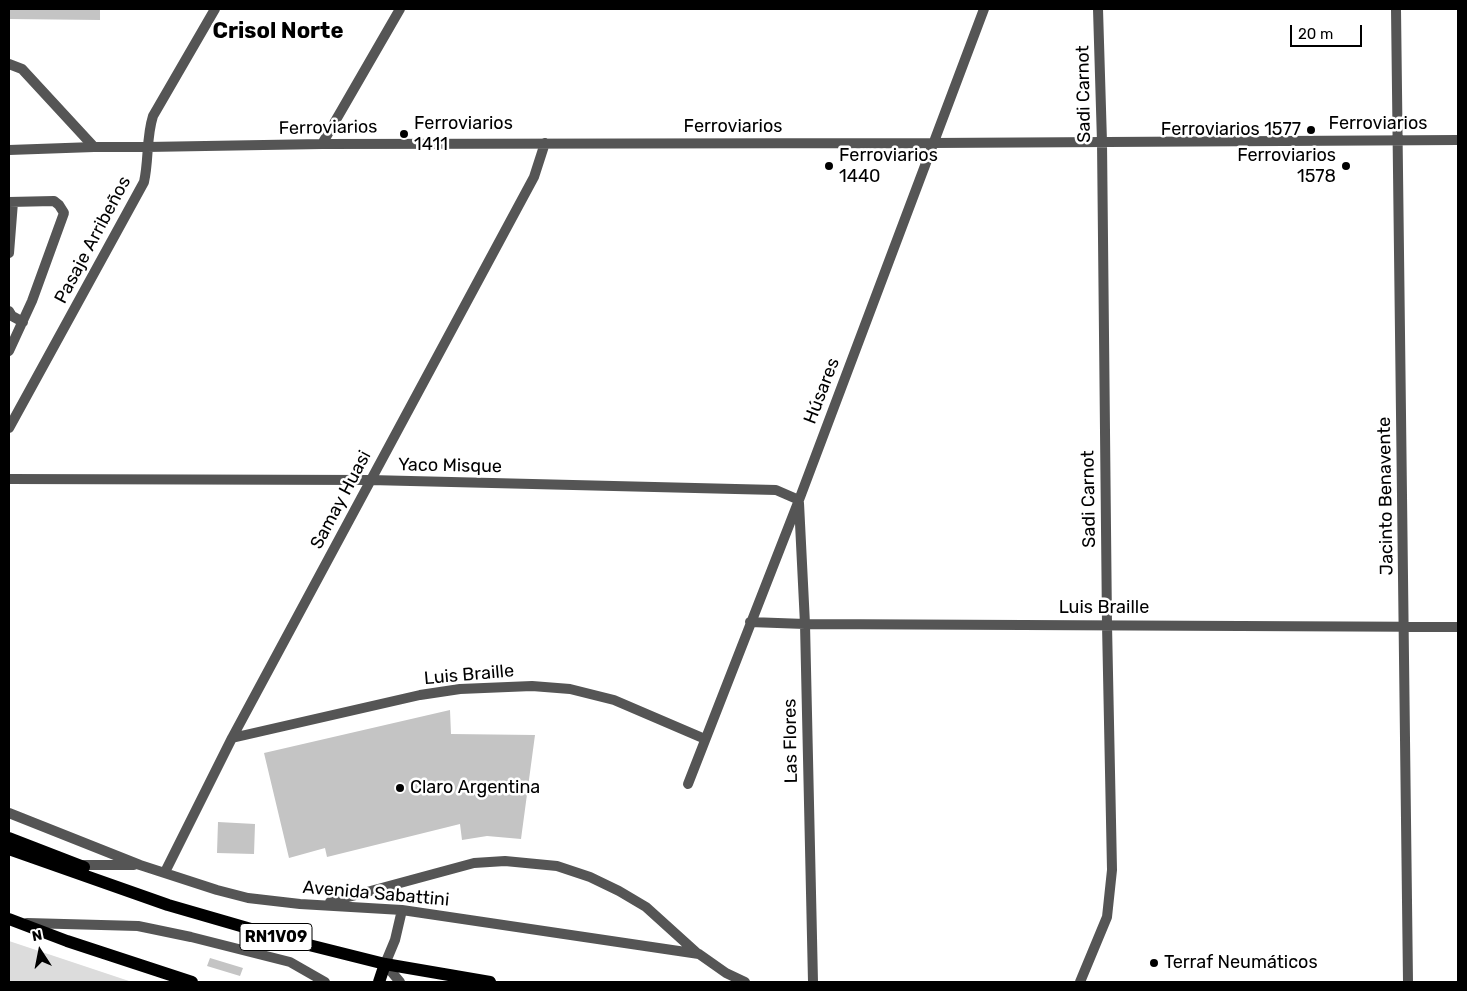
<!DOCTYPE html>
<meta charset="utf-8">
<style>
body{margin:0}
#map{position:relative;width:1467px;height:991px;overflow:hidden;background:#fff;font-family:Rubik,sans-serif}
canvas{display:block}
.frame{position:absolute;inset:0;border:10px solid #000;pointer-events:none}
.north{position:absolute;left:15px;top:926px;width:50px;height:50px;-webkit-text-stroke:4px #fff;paint-order:stroke;rotate:349deg;font-size:14px;font-weight:700;line-height:20px;text-align:center;color:#000}
.north::after{content:'';display:block;margin:auto;width:18px;height:22px;background:#000;clip-path:polygon(50% 0,100% 100%,50% 72%,0 100%)}
.scale{position:absolute;left:1290px;top:25px;width:72px;height:22px;box-sizing:border-box;border:2px solid #000;border-top:0;padding-left:6px;font-size:15px;line-height:18px;white-space:nowrap;color:#000;-webkit-text-stroke:4px #fff;paint-order:stroke}
</style>
<div id="map">
<canvas width="1467" height="991"></canvas>
<div class="frame"></div>
<div class="north">N</div>
<div class="scale">20 m</div>
</div>
<script>
const ctx = document.querySelector('canvas').getContext('2d');
ctx.lineJoin = 'round';
function paint(path, color) { ctx.fillStyle = color; ctx.fill(path, 'evenodd'); }
function strokePath(path, color, width, dash) { ctx.strokeStyle = color; ctx.lineWidth = width; ctx.lineCap = dash ? 'butt' : 'round'; ctx.setLineDash(dash || []); ctx.stroke(path); }
function drawText(font, color, halo, rows, align = 'center') {
  ctx.font = font + ' Rubik,sans-serif'; ctx.lineWidth = 5; ctx.setLineDash([]); ctx.textBaseline = 'middle'; ctx.strokeStyle = halo; ctx.fillStyle = color; for (const [text, x, y, turn = 0] of rows) {
    ctx.save(); ctx.translate(x, y); ctx.rotate((+turn || 0) * Math.PI / 180); ctx.textAlign = isNaN(turn) ? turn : align; if (halo) ctx.strokeText(text, 0, 0); ctx.fillText(text, 0, 0); ctx.restore();
  }
}
paint(new Path2D(`
 M9 941 132 982H9Z`), '#dcdcdc');
paint(new Path2D(`
 M9 9H100V20L9 19Z
 M450 710 451 734 535 735 521 839 487 836 462 840 460 824 327 857 325 848 289 858 264 753Z
 M218 822 255 824 254 854 217 853Z
 M210 958 243 968 240 976 207 966Z`), '#c4c4c4');
strokePath(new Path2D(`
 M9 64 22 69 94 147
 M9 202 54 201 59 205 64 213 32 301 9 351
 M9 253 13 202
 M9 311 12 316 23 322
 M27 923 138 926 191 937 290 962 325 982
 M385 964 400 982`), '#555', 10);
strokePath(new Path2D(`
 M1396 9 1408 982
 M322 144 400 9
 M9 150 94 147H147L322 144 932 143 1458 140
 M9 428 144 182C149 160 146 138 153 116L215 9
 M9 479 370 480 776 490 799 500
 M799 503 805 624 813 982
 M750 622 805 624 1458 627
 M232 738 420 695 460 689 532 686 570 689 614 700 705 739
 M688 784 799 500 984 9
 M9 813 140 865 217 890 248 898 300 904 402 910 699 954 726 973 745 982
 M80 865H134
 M165 872 232 738 534 177 545 143
 M330 902 474 863 505 861 557 866 590 877 619 891 646 907 698 954
 M385 964 395 940 402 910
 M1080 982 1107 917 1112 870 1107 624 1102 142 1098 9`), '#555', 10);
strokePath(new Path2D(`
 M9 838 84 867
 M9 849 168 905 289 940 385 964 490 982
 M9 919 67 941 192 982
 M379 982 385 964`), '#000', 12);
for (const [x, y, r, color] of [
 [1311,130,5,"#000"],
 [404,134,5,"#000"],
 [829,166,5,"#000"],
 [1346,166,5,"#000"],
 [400,788,5,"#000"],
 [1154,963,5,"#000"]
]) { const dot = new Path2D(); dot.arc(x, y, r, 0, 2 * Math.PI); ctx.fillStyle = color; ctx.fill(dot); strokePath(dot, '#fff', 2); }
for (const [x, y, w] of [
 [276,937,72]
]) { const box = new Path2D(); box.roundRect(x - w / 2, y - 13.5, w, 27, 4); ctx.fillStyle = '#fff'; ctx.fill(box); strokePath(box, '#000', 1); }
drawText('bold 16px', '#000', null, [
 ["RN1V09",276,937]
]);
drawText('18px', '#000', '#fff', [
 ["Sadi Carnot",1084,94,-91],
 ["Ferroviarios",1378,124],
 ["Ferroviarios",733,127],
 ["Ferroviarios",328,128,-1],
 ["Pasaje Arribeños",93,240,-62],
 ["Húsares",822,391,-69],
 ["Yaco Misque",450,466,1],
 ["Jacinto Benavente",1386,496,-91],
 ["Sadi Carnot",1089,499,-91],
 ["Samay Huasi",341,500,-62],
 ["Luis Braille",1104,608],
 ["Luis Braille",469,675,-5],
 ["Las Flores",791,741,-91],
 ["Avenida Sabattini",376,894,5]
]);
drawText('18px', '#000', '#fff', [
 ["Ferroviarios",414,124],
 ["1411",414,145],
 ["Ferroviarios 1577",1301,130,"right"],
 ["Ferroviarios",839,156],
 ["1440",839,177],
 ["Ferroviarios",1336,156,"right"],
 ["1578",1336,177,"right"],
 ["Claro Argentina",410,788],
 ["Terraf Neumáticos",1164,963]
], 'left');
drawText('bold 22px', '#000', '#fff', [
 ["Crisol Norte",278,32]
]);
</script>
